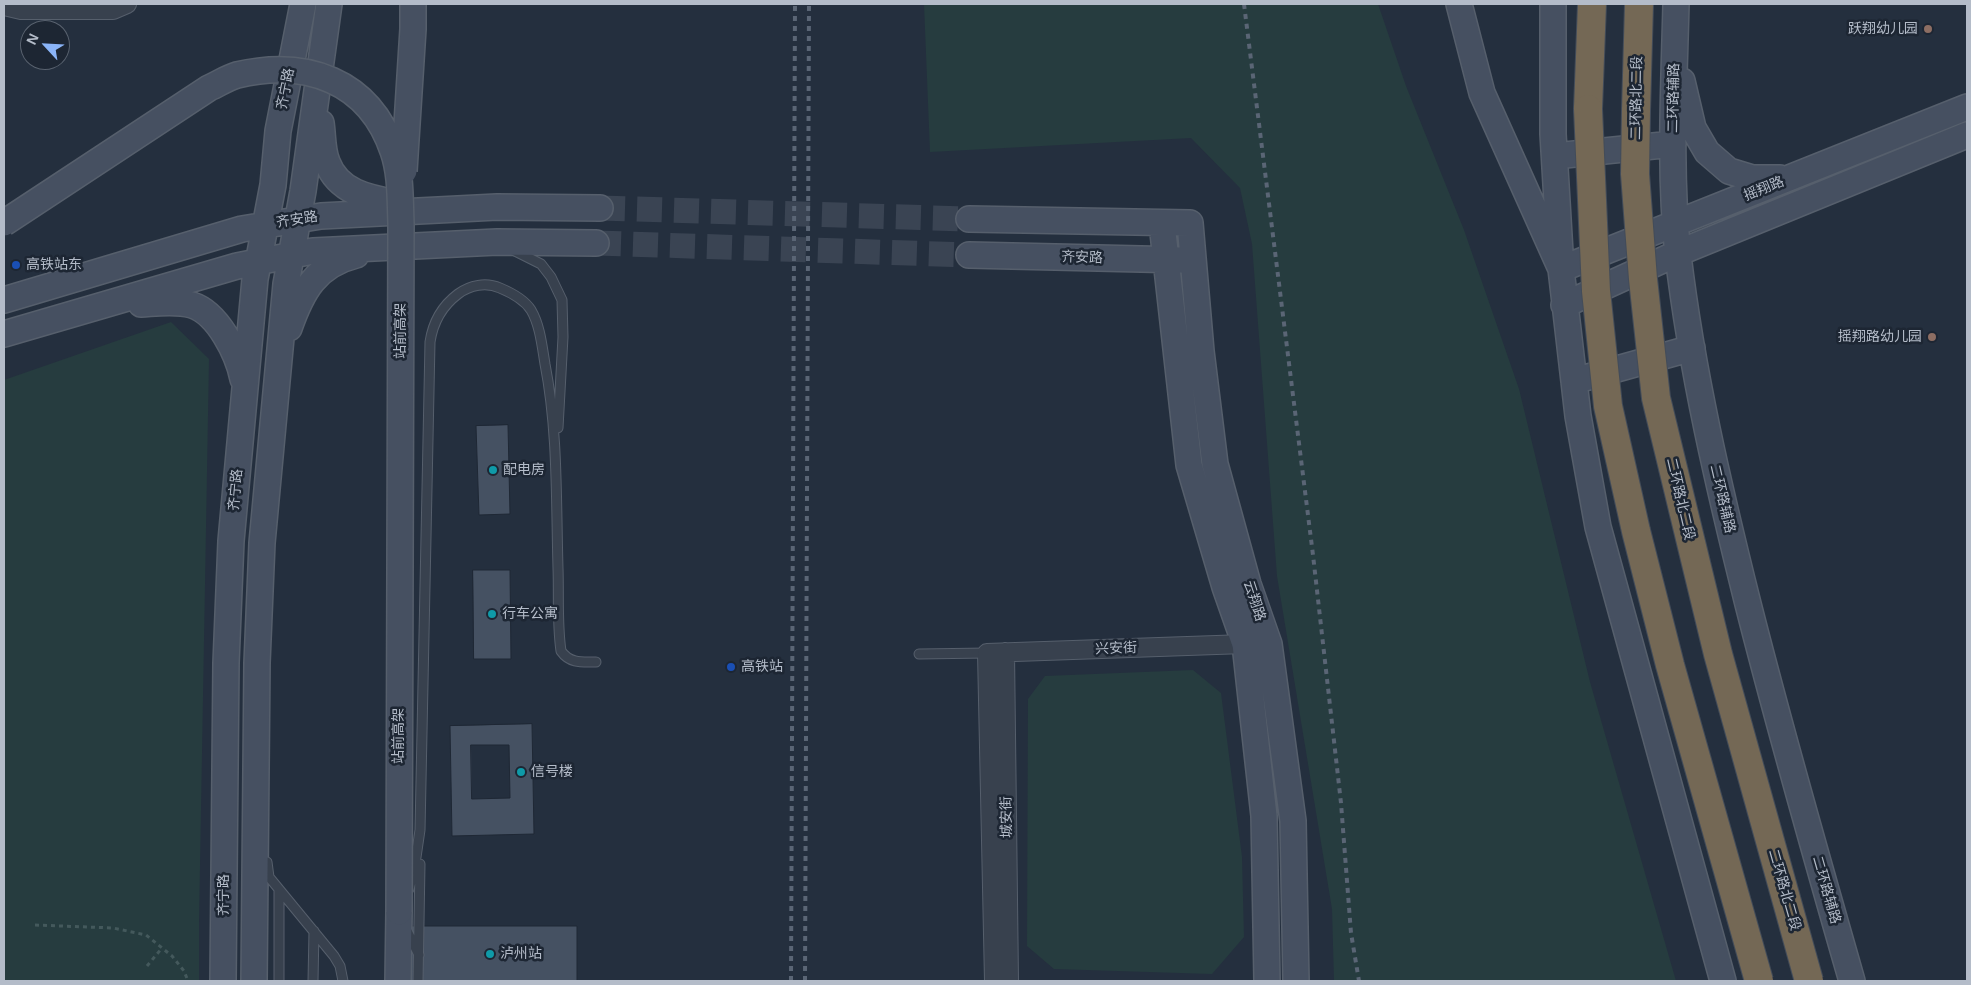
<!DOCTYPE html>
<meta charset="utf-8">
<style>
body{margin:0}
#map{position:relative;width:1971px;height:985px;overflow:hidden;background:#242f3e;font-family:Arial,sans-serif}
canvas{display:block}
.frame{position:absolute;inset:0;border:5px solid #b4bcc9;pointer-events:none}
.north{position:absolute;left:20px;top:20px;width:50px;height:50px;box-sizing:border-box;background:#1d2633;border:1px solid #59626f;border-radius:50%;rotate:295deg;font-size:14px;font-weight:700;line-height:20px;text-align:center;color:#b4bcc9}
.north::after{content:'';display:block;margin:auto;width:18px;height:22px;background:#8ab4f8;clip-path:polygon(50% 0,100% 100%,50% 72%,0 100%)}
</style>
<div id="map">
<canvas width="1971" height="985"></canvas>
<div class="frame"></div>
<div class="north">N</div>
</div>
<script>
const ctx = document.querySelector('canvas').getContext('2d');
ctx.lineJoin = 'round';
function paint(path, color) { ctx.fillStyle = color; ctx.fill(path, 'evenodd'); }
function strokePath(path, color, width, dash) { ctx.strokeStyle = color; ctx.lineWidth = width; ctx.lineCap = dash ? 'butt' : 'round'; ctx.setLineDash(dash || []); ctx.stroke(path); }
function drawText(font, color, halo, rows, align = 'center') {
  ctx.font = font + ' Arial,"Noto Sans SC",sans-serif'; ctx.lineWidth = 5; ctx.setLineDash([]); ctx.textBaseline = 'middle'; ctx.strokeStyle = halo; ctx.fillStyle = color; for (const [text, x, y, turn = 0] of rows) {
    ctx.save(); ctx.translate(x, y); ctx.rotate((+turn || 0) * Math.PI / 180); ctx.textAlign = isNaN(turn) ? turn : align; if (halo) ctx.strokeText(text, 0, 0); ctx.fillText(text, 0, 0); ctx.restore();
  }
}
paint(new Path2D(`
 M924 4H1378L1406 86 1464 230 1519 389 1590 682 1676 981H1334L1332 909 1277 576 1252 244 1240 188 1191 138 930 152Z
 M171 322 209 359 199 922V981H4V380Z
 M1193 670 1221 693 1242 857 1244 937 1212 974 1054 969 1027 946 1028 699 1045 676Z`), '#263c3f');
const building = new Path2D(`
 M508 425 510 514 479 515 476 426Z
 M473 570H510L511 659H474Z
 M532 724 534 834 452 836 450 726ZM471 745H509L510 798 472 799Z
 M402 926H577V981H402Z`);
paint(building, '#455162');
strokePath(building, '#1f2835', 1);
strokePath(new Path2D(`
 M600 208 969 219
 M596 243 969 255`), '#3a4453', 25, [25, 12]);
const lane = new Path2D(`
 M513 250 541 264 551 277 562 300 563 337 558 428
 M919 654 987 653
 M267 862 269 877 334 956 340 966 343 981
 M409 889 414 871 420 830 430 342C433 322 442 306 458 294 470 285 486 282 500 288 512 293 524 299 531 310 540 325 542 346 545 364 558 431 556 500 558 568 559 595 557 624 561 651 570 664 583 662 596 662
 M406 929 419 955
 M279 981V890
 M313 981 314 931
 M418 981 420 864`);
const street = new Path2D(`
 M4 6 21 10H113L127 4
 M1005 652 1009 981
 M994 981 987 653 1245 644`);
const secondary = new Path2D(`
 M1459 4 1482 93 1561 269 1967 107
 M1553 4V134L1561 269 1578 416 1598 527 1723 981
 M1676 4C1674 87 1669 171 1678 255 1692 373 1719 488 1748 604 1780 730 1816 856 1852 981
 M1682 81 1693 128 1707 152 1729 171 1752 178H1780
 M321 123C323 136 322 150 327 162 338 192 368 198 397 203
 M1555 156 1673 144
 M969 219 1190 223 1201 351 1215 464 1248 584 1269 644 1293 821 1296 981
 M1162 224 1189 465 1225 587 1245 644 1264 816 1267 981
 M969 255 1184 260
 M4 300 242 229 321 216 497 207 600 208
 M141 304C157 303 176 300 192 305 218 313 238 354 243 379
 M1564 305 1678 253 1967 135
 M289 328C302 291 316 265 356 255
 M4 334 237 266 313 251 497 242 596 243
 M1574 381 1692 348
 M223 981 226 663 231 541 255 279 273 185 278 131 303 4
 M254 981 257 663 262 543 286 284 303 191 329 4
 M398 981 399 912`);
const highway = new Path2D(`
 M1588 109 1592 4
 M1636 111 1639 4`);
strokePath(lane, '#565f6c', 11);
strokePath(street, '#565f6c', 20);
strokePath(secondary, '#565f6c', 28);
strokePath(highway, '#434c59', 30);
strokePath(new Path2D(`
 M35 925 113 928 146 935 172 956 184 971 188 981
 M147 966 162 948`), '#44595c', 3, [4, 4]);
strokePath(lane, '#38414e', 9);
strokePath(street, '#38414e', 18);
strokePath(secondary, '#465061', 25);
strokePath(highway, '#746855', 28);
strokePath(new Path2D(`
 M1244 4 1313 555 1341 803 1351 933 1359 981
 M791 981 795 4
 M805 981 809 4`), '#5a6575', 4, [5, 5]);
const secondaryBridge = new Path2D(`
 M404 171 413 29V4
 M4 223 209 88C218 84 227 78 237 75 306 59 369 80 393 151 401 173 400 200 401 223L399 912`);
const highwayBridge = new Path2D(`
 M1588 109 1596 291 1608 406 1636 531 1670 665 1759 981
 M1636 111 1635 174 1643 279 1656 398 1718 654 1809 981`);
strokePath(secondaryBridge, '#565f6c', 28, []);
strokePath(highwayBridge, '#434c59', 30, []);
strokePath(secondaryBridge, '#465061', 25);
strokePath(highwayBridge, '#746855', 28);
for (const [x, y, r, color] of [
 [1928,29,5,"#8d6e63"],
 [16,265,5,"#1a4fb4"],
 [1932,337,5,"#8d6e63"],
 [493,470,5,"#0f9aa8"],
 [492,614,5,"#0f9aa8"],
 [731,667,5,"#1a4fb4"],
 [521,772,5,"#0f9aa8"],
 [490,954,5,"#0f9aa8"]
]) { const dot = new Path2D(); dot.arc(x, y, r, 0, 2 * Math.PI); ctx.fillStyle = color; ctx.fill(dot); strokePath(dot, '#1d2633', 2); }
drawText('14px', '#b4bcc9', '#1d2633', [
 ["跃翔幼儿园",1918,29,"right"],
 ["高铁站东",26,265],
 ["摇翔路幼儿园",1922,337,"right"],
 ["配电房",503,470],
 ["行车公寓",502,614],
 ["高铁站",741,667],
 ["信号楼",531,772],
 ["泸州站",500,954]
], 'left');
drawText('14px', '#b4bcc9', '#1d2633', [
 ["齐宁路",286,89,-79],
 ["二环路北二段",1637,98,-89],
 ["二环路辅路",1674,98,-89],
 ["摇翔路",1764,189,-22],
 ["齐安路",297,220,-9],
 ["齐安路",1082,258,2],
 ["站前高架",401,331,-90],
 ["齐宁路",236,490,-85],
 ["二环路北二段",1680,499,77],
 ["二环路辅路",1722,499,77],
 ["云翔路",1254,601,72],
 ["兴安街",1116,649,-2],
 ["站前高架",399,736,-90],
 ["城安街",1007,817,-91],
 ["二环路北二段",1784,890,74],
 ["二环路辅路",1826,890,74],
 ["齐宁路",224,895,-90]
]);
</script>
